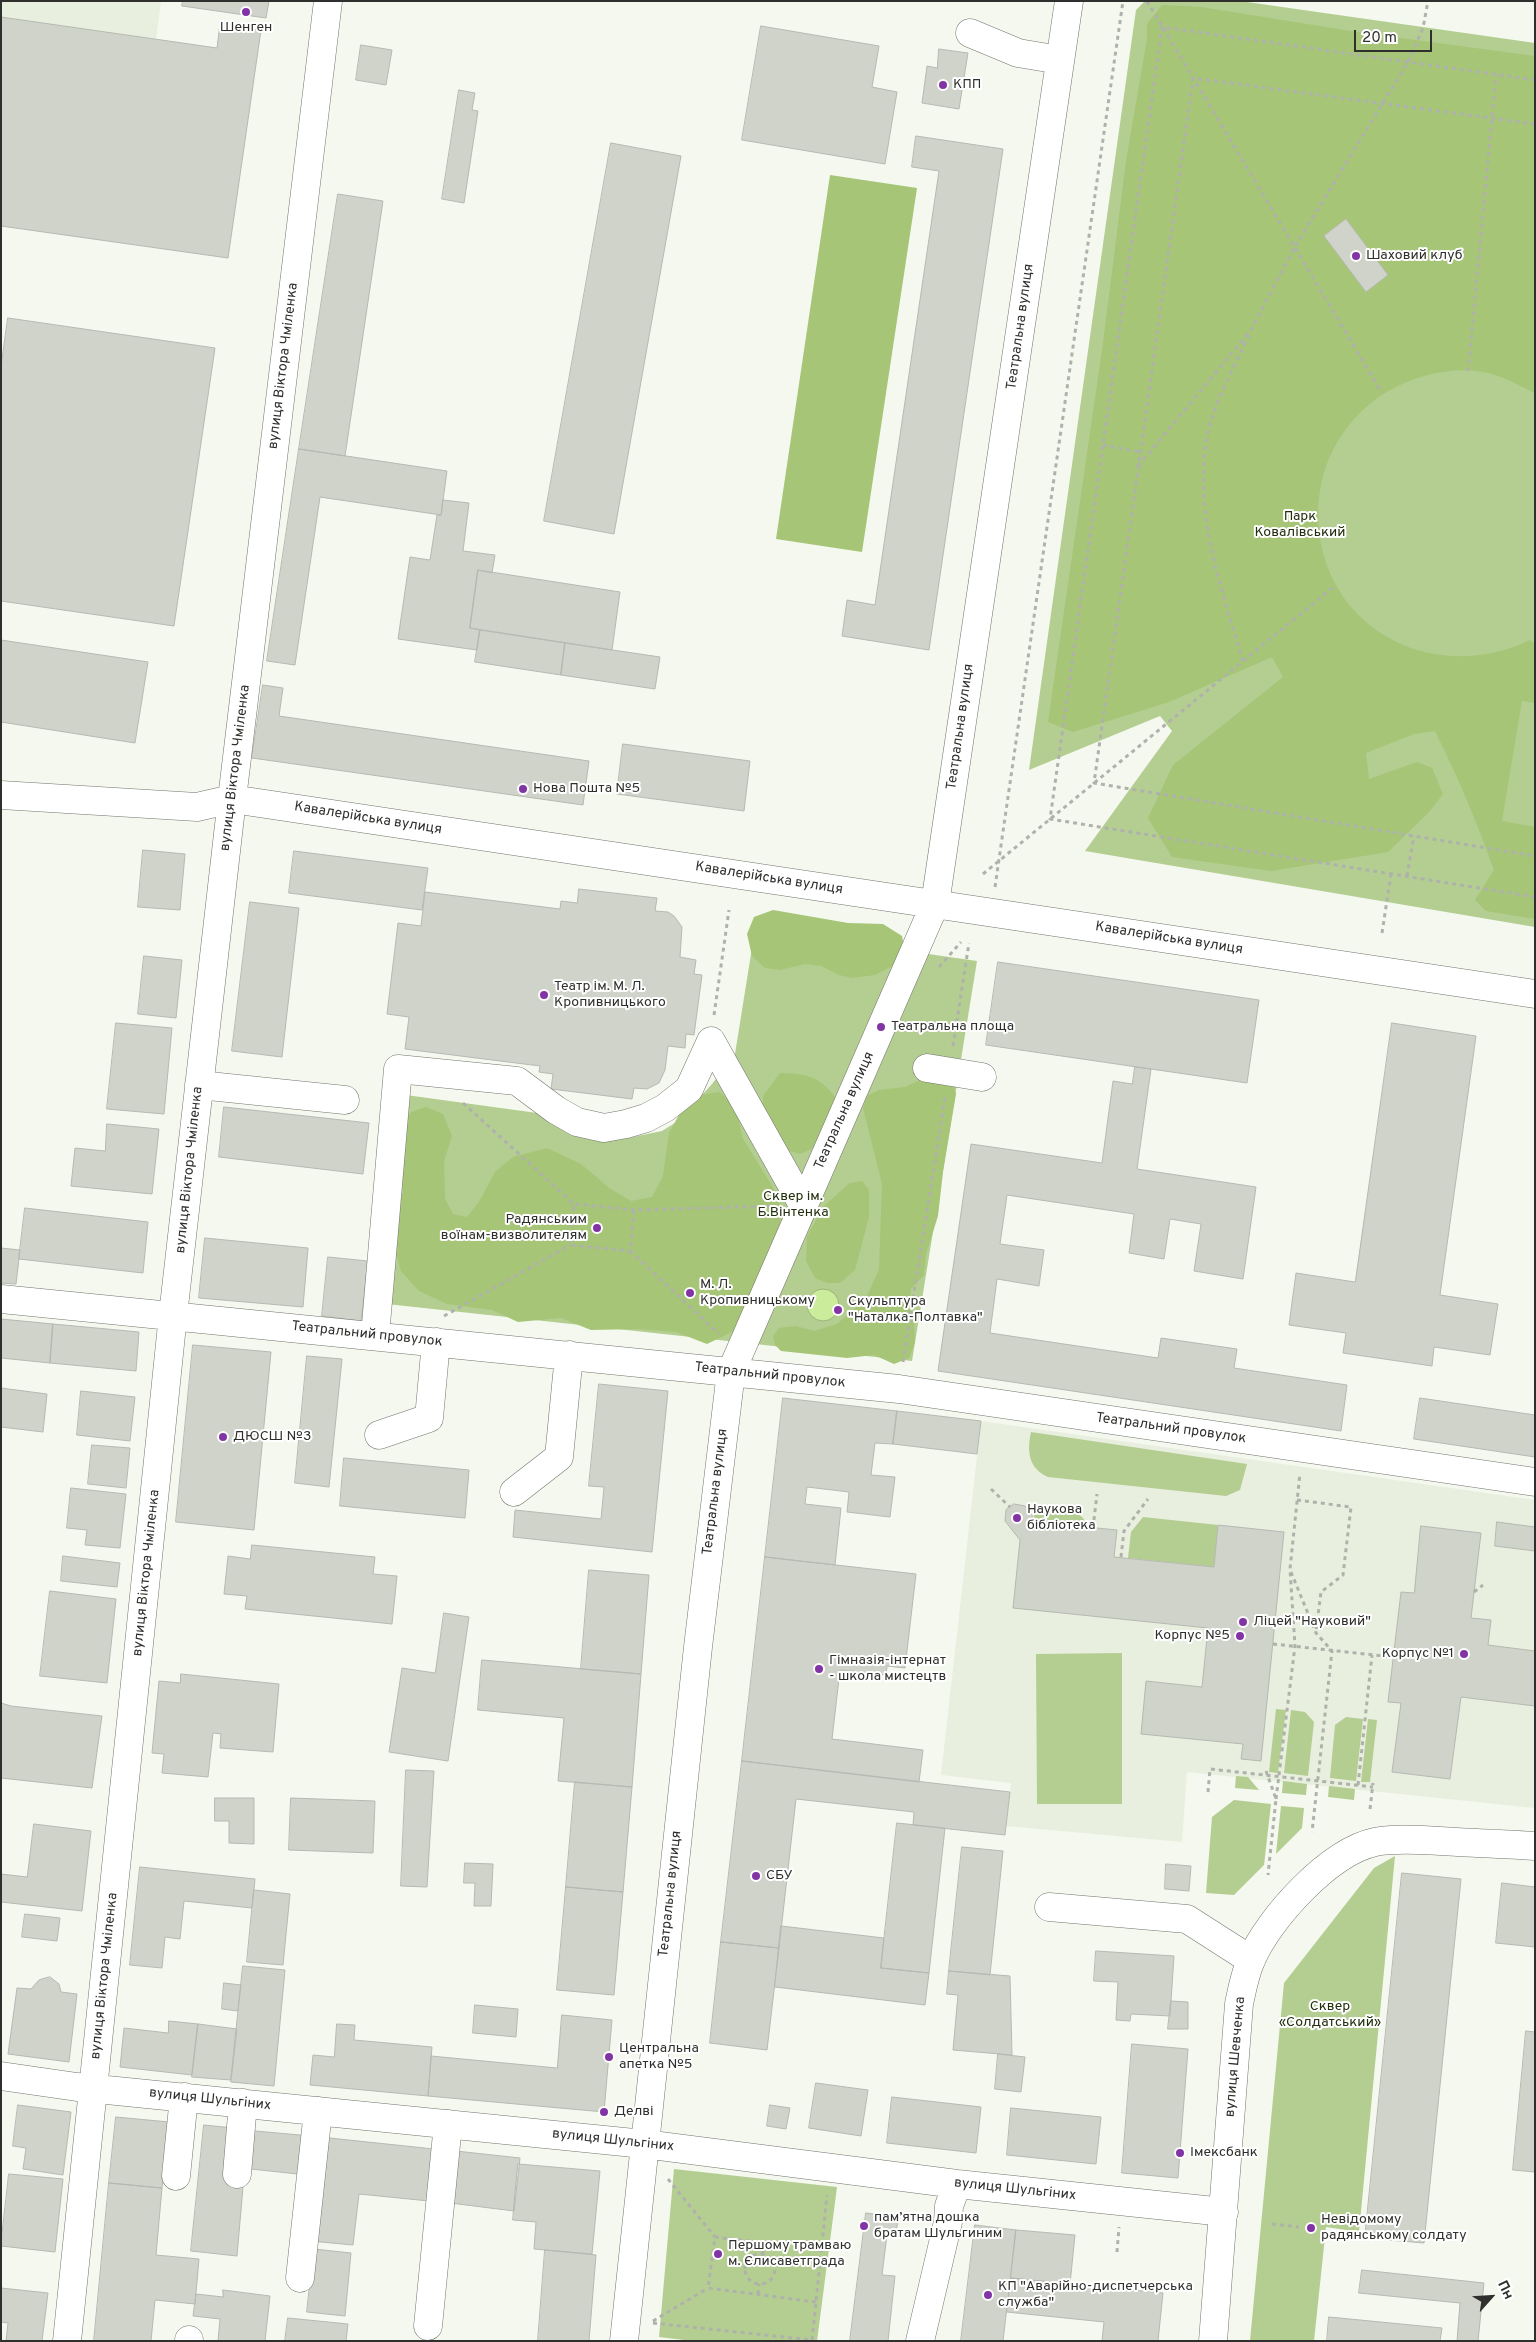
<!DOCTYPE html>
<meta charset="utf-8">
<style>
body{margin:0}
#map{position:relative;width:1536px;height:2342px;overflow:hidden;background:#f4f8ef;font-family:Overpass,sans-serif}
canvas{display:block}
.frame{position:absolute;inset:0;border:2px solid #2f302d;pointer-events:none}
.north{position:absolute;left:1466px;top:2272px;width:50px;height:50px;-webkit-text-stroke:4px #fff;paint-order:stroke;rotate:64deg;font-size:14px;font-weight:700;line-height:20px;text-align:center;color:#2f302d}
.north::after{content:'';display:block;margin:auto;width:18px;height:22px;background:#2f302d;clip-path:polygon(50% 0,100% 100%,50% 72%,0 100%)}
.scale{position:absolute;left:1354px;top:30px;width:78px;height:22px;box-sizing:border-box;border:2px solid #2f302d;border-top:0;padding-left:6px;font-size:15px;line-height:18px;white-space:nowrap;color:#2f302d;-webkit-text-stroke:4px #fff;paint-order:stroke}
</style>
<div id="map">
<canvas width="1536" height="2342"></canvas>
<div class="frame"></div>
<div class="north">Пн</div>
<div class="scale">20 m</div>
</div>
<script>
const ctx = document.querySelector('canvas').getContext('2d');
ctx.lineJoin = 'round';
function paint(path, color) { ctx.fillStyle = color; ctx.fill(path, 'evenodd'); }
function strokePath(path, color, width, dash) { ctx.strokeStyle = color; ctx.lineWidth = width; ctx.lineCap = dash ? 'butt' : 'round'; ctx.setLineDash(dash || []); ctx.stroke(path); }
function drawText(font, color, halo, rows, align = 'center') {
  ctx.font = font + ' Overpass,sans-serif'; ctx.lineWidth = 4; ctx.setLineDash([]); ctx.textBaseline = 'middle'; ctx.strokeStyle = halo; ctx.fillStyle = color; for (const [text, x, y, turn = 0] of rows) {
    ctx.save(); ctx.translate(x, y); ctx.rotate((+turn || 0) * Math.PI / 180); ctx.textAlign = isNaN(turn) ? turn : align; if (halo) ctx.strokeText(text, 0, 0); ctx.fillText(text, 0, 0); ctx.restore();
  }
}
paint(new Path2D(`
 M1 1H161L156 39 1 17Z
 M981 1421 1535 1500V1808L1187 1772 1182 1842 1006 1826 1011 1783 941 1775Z`), '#e8efdf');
paint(new Path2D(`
 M1145 1H1240L1535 43V927L1085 851 1172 731 1160 716 1029 770 1136 10Z
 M755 929 977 961 912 1361 387 1304 406 1095 537 1113 601 1138 623 1139 662 1131 678 1121 712 1084 735 1054Z
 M1031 1432 1247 1464 1240 1490 1226 1496 1048 1477C1028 1468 1027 1451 1031 1432Z
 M1035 1506C1056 1508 1080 1505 1089 1528L1037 1522 1034 1517Z
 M1143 1517 1218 1525 1214 1567 1128 1558 1131 1532Z
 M1122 1653V1804H1037L1036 1654Z
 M1276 1709 1286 1710 1278 1773 1269 1772Z
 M1291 1710 1305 1712 1314 1722 1308 1776 1284 1773Z
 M1346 1717 1363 1719 1356 1781 1330 1778 1335 1725Z
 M1368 1719 1377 1720 1370 1782H1361Z
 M1236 1776 1248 1777 1259 1790 1235 1788Z
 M1283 1781 1307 1784 1306 1795 1282 1793Z
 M1329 1786 1355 1789 1354 1800 1328 1797Z
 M1234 1800 1271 1804 1264 1865 1234 1895 1206 1893 1212 1817Z
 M1281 1806 1304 1808 1302 1828 1276 1854Z
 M1395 1856 1359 2232 1326 2227 1314 2341H1250L1284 1983 1374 1868Z
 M674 2169 837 2187 817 2341H692L659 2337Z`), '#b4cd91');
paint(new Path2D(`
 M1162 5 1201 7 1363 33 1535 56V393C1524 388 1512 381 1501 377 1468 364 1428 371 1398 386 1370 399 1349 420 1334 448 1323 469 1318 492 1318 516 1320 628 1433 687 1530 640L1535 644V703L1522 701 1502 821 1535 827V919L1486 911 1475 900 1494 870C1477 822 1458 777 1435 731L1414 734 1366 753 1369 779 1417 762 1432 768 1443 794 1429 812 1388 852 1271 871 1172 857 1148 818 1173 765 1283 677 1272 657 1169 702 1073 732 1048 722 1103 343 1126 161 1147 39V24Z
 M830 175 917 188 862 552 776 539Z
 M773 910 848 923 883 924 902 936 905 952 896 964 875 975 852 978 839 975 821 966 805 964 780 970 765 968 752 956 747 934 754 917Z
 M780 1073C807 1074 819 1076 835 1097L834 1124 818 1146 800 1154 782 1149 763 1107V1096Z
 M922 1079 953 1083 956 1094 943 1172 938 1216 926 1254 924 1275 911 1289 910 1306 914 1323 915 1342 909 1358 894 1364 874 1355 847 1358 781 1351 775 1345 773 1336 779 1328 796 1326 814 1331 837 1324 865 1300 879 1270 882 1184 863 1108 867 1096 879 1090 905 1087Z
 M720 1092 737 1109 742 1137 772 1186 782 1211 777 1238 738 1329 707 1344 676 1332 639 1329 591 1330 561 1318 518 1322 492 1310 447 1304 419 1291 401 1271 390 1231 403 1192 400 1135 411 1112 426 1107 443 1114 452 1136 444 1161 445 1199 453 1214 467 1217 479 1202 495 1172 513 1157 547 1148 581 1164 609 1188 631 1201 652 1197 663 1176 669 1133 680 1113 699 1095Z
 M862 1181 869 1190V1217L855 1270 840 1283H827L815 1278 806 1261 807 1236 825 1205 850 1183Z`), '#a6c576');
const water = new Path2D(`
 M807 1305a16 16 0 1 1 32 0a16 16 0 1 1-32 0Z`);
paint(water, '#cbec9b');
strokePath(water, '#9cb47a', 1);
const building = new Path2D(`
 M183 1H269L266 18 182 6Z
 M1 17 217 48 220 24 261 30 228 258 1 226Z
 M761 26 879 46 872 87 897 92 885 164 742 140Z
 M361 45 392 50 386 85 356 80Z
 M939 49 968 53 959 109 922 103 927 66 937 68Z
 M459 90 475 93 472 110 478 111 464 203 442 199Z
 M916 136 1003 149 929 650 842 636 847 600 875 605 939 171 912 167Z
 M611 143 681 156 614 534 544 521Z
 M338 194 383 201 345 456 299 449Z
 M1346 219 1388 275 1366 292 1324 236Z
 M8 318 215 348 174 626 1 601V367Z
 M299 449 447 471 441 515 320 497 295 665 267 661Z
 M443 500 469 503 463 551 495 555 492 573 478 570 470 628 480 630 477 650 398 639 410 557 430 560 437 515H441Z
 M478 570 620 592 612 650 470 628Z
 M480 630 565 643 561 675 475 662Z
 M1 640 148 662 135 743 1 722Z
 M565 643 660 657 655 689 561 675Z
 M263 685 283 688 279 716 589 761 583 805 252 758Z
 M623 744 750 761 744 811 617 794Z
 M143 850 185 854 180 910 138 907Z
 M294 851 428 868 422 910 289 893Z
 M579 889 657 898 655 911 668 912 674 916 682 927 680 957 696 960 694 974 702 975 694 1035 686 1034 685 1048 668 1046 665 1070 659 1083 647 1089 634 1088 632 1099 551 1089 553 1074 539 1072 540 1066 405 1049 409 1017 387 1014 398 923 421 926 425 892 560 909 561 901 577 903Z
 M250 902 299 908 282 1057 232 1051Z
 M144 956 182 960 176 1018 138 1014Z
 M998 962 1259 1000 1247 1083 986 1045Z
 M116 1023 172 1028 164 1114 107 1109Z
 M1392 1023 1476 1036 1440 1295 1498 1304 1490 1355 1434 1347 1432 1366 1343 1353 1346 1333 1289 1325 1296 1273 1355 1282Z
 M1135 1067 1151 1069 1137 1169 1256 1187 1243 1279 1194 1271 1201 1224 1170 1219 1164 1259 1129 1253 1134 1214 1007 1195 1000 1244 1044 1250 1039 1286 997 1279 990 1333 1158 1358 1161 1338 1237 1349 1234 1368 1347 1385 1341 1431 938 1371 971 1144 1102 1163 1113 1081 1132 1084Z
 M224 1107 369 1123 363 1174 219 1157Z
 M107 1124 159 1129 152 1194 71 1186 75 1148 105 1151Z
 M25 1208 148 1222 143 1273 19 1259Z
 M205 1238 308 1248 303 1307 199 1298Z
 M1 1248 20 1250 16 1284 1 1283Z
 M328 1257 368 1261 361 1321 322 1316Z
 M1 1319 53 1324 50 1363 1 1358Z
 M53 1324 139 1332 136 1371 50 1363Z
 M193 1345 271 1352 254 1530 176 1522Z
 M307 1356 342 1359 329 1487 295 1483Z
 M599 1384 668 1391 652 1552 513 1537 515 1510 601 1519 604 1487 589 1486Z
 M1 1388 47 1394 43 1432 1 1427Z
 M81 1391 135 1397 130 1441 77 1435Z
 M783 1398 897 1411 893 1444 875 1443 871 1475 895 1477 890 1517 847 1512 849 1492 807 1487 805 1504 841 1508 835 1565 765 1557Z
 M1420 1398 1535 1415V1457L1414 1439Z
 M897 1411 981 1421 977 1454 893 1444Z
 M92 1445 130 1448 126 1488 88 1484Z
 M344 1458 469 1470 465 1518 340 1506Z
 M71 1488 126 1494 120 1548 85 1545 87 1530 67 1528Z
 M1014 1504 1025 1506 1037 1522 1117 1530 1114 1557 1214 1567 1218 1525 1284 1532 1261 1761 1241 1759 1243 1744 1141 1734 1146 1681 1202 1687 1208 1628 1013 1608 1020 1540 1005 1521 1006 1510Z
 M1497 1522 1535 1527V1551L1495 1546Z
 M1421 1526 1481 1533 1471 1618 1491 1620 1488 1645 1535 1651V1706L1461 1697 1450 1779 1392 1772 1401 1703 1388 1702 1401 1592 1414 1593Z
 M252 1545 375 1557 373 1574 397 1576 392 1624 245 1609 247 1596 224 1594 228 1556 250 1559Z
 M63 1556 120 1563 117 1587 61 1581Z
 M765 1557 916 1574 905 1668 887 1666 886 1675 840 1670 832 1739 923 1750 919 1782 742 1761Z
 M589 1570 649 1575 641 1674 581 1669Z
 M50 1591 116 1599 107 1683 40 1676Z
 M444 1613 469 1617 448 1761 389 1752 402 1668 435 1673Z
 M482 1660 641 1674 632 1787 558 1781 564 1718 478 1710Z
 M181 1674 279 1684 273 1752 220 1748 221 1734 213 1733 208 1777 162 1773 164 1754 152 1753 159 1681 180 1683Z
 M1 1703 11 1706 102 1716 92 1788 1 1778Z
 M742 1761 1010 1792 1005 1835 913 1825 914 1812 796 1799 779 1948 721 1942Z
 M406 1770 434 1771 427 1887 401 1886Z
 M575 1782 632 1787 623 1892 566 1887Z
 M215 1798H254V1844L229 1843V1821H215Z
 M291 1798 375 1801 373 1853 289 1850Z
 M897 1823 945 1828 929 1973 881 1968Z
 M34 1824 91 1831 82 1911 1 1902V1874L27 1877Z
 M962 1847 1003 1851 990 1975 949 1971Z
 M465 1863 493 1864 491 1906H474L475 1883H464Z
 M1166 1864 1191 1866 1189 1891 1165 1889Z
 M140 1867 255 1879 252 1908 184 1901 180 1939 165 1937 162 1968 130 1965Z
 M1402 1873 1461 1879 1424 2243 1365 2238Z
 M1502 1883 1535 1887V1947L1496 1943Z
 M566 1887 623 1892 614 1995 557 1990Z
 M254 1890 290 1894 283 1965 247 1962Z
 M25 1914 60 1918 57 1941 22 1937Z
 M781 1926 884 1938 881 1968 929 1973 925 2005 775 1987Z
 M721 1942 779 1948 767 2050 710 2043Z
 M1096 1951 1174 1956 1170 2016 1131 2014 1130 2021 1116 2020 1118 1982 1094 1981Z
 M243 1966 285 1970 274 2086 231 2082Z
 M949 1971 1010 1976 1012 2055 953 2050 958 1995 947 1994Z
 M50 1977 59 1984 61 1992 77 1994 69 2062 8 2054 17 1988 31 1989 39 1980Z
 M224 1983 241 1985 238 2011 222 2009Z
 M1171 2001 1188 2002V2029H1168Z
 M475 2005 518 2009 516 2037 473 2033Z
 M562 2015 612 2020 604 2112 428 2096 431 2056 557 2068Z
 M169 2021 198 2024 192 2075 120 2067 124 2028 168 2033Z
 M198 2024 237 2029 231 2080 192 2077Z
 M337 2024 355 2025 354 2040 432 2047 428 2096 310 2085 313 2055 334 2057Z
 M1526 2031 1535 2032V2172L1513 2170Z
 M1132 2044 1188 2049 1178 2178 1122 2173Z
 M998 2054 1025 2057 1021 2092 995 2089Z
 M816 2083 868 2090 861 2136 809 2128Z
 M892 2097 981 2107 976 2153 887 2143Z
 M18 2105 71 2112 63 2175 23 2169 26 2148 13 2146Z
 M770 2105 790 2108 786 2129 767 2126Z
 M1011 2108 1101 2117 1096 2164 1007 2155Z
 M116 2117 169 2122 162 2188 109 2183Z
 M204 2125 233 2128 227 2185 243 2187 237 2256 191 2251Z
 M255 2131 311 2136 307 2175 251 2169Z
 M320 2137 434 2149 429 2201 359 2194 353 2245 310 2241Z
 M456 2151 520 2158 514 2211 450 2203Z
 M518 2164 600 2171 592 2254 534 2249 536 2222 513 2220Z
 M9 2174 63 2179 55 2252 1 2246Z
 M109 2183 162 2188 156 2255 199 2259 195 2304 155 2300 151 2341H94Z
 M866 2213 898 2217 896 2237 887 2235 882 2275 895 2276 888 2341H850Z
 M975 2225 1016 2230 1003 2341H961Z
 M1016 2230 1075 2235 1070 2284 1011 2278Z
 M314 2249 351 2253 345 2316 307 2312Z
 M545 2250 596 2255 589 2341H538Z
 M1362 2270 1484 2283 1478 2341H1457L1460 2303 1359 2293Z
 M1011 2278 1163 2293 1158 2341H1102L1104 2322 1007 2312Z
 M1 2288 48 2293 42 2341H6L8 2323 1 2322Z
 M223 2290 270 2296 265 2341H218L220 2319 193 2316 196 2294 223 2297Z
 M1329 2317 1442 2328 1440 2341H1327Z
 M288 2318 348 2324 346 2341H285Z`);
paint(building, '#cfd3ca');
strokePath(building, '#b6b9b1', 1);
const minor = new Path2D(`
 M970 33 1018 53 1060 60
 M1 795 197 807 232 799 1535 994
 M927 1068 982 1077
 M199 1085 345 1100
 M1 1299 899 1389 1535 1482
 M375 1336 398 1069 517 1081 556 1110 577 1122 604 1128 626 1124 646 1118 665 1108 689 1089 711 1041 803 1205
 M379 1435 429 1418 436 1342
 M514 1492 559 1457 569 1355
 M1049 1907 1187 1919 1251 1960
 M1 2076 77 2087 644 2144 957 2184 1224 2212
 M237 2174 243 2103
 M176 2176 184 2097
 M300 2278 318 2111
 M428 2326 448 2124
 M67 2341 173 1315 232 799 328 1
 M189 2341V2340
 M624 2341 698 1647 731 1372 935 904 1069 1
 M920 2341 948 2222 949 2206 957 2184`);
const major = new Path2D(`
 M1213 2341 1239 2004C1242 1989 1245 1974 1251 1960 1269 1918 1329 1852 1375 1842 1396 1838 1419 1840 1440 1841 1471 1843 1503 1844 1535 1846`);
strokePath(minor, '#72756d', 29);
strokePath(major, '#72756d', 29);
strokePath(new Path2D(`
 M1147 1 1382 393
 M1535 80 1162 27 1050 819 1535 897
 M1535 124 1193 78 1094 783 1535 856
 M1468 371 1496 75
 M1103 445 1140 452
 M1138 466 1251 330 1294 248 1408 62 1423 28 1428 1
 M1243 661C1222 591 1193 512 1207 437 1214 402 1234 368 1249 335
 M983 874 1336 585
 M1407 876 1414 836
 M995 887 1123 1
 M1382 933 1391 874
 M939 967 961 942
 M714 1015 729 910
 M953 1046 969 943
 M463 1103 574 1204
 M634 1210 630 1251 570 1245 574 1204 634 1210 773 1206
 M630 1251 719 1334
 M444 1316 570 1245
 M903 1362 945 1097
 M991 1489 1010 1507
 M1297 1500 1351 1507 1343 1575 1321 1592 1316 1631
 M1093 1528 1097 1494
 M1121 1557 1124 1531 1148 1499
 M1291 1572 1316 1633 1332 1651 1312 1832
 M1474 1592 1483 1585
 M1273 1644 1393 1657
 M1266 1771 1276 1799 1268 1875
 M1358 1785 1372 1655
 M1208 1792 1210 1769 1373 1787
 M1276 1799 1295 1646 1290 1569 1300 1473
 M1370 1809 1373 1783
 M668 2179 715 2237
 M1272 2224 1299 2227
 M1117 2252 1119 2227
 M763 2253 764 2243
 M745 2269a15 15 0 1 1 30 0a15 15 0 1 1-30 0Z
 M758 2294 759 2284
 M816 2302 708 2288 715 2237 821 2250
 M653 2321 708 2288
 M653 2323 812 2340 827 2195`), '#afb2ab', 3, [4, 4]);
strokePath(minor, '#fff', 28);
strokePath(major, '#fff', 28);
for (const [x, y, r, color] of [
 [246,12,5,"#8234a5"],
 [943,85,5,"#8234a5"],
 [1356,256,5,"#8234a5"],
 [523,789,5,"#8234a5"],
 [544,995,5,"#8234a5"],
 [881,1027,5,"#8234a5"],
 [597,1228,5,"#8234a5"],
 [690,1293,5,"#8234a5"],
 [838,1310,5,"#8234a5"],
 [223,1437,5,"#8234a5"],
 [1017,1518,5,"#8234a5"],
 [1243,1622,5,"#8234a5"],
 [1240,1636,5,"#8234a5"],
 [1464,1654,5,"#8234a5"],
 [819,1669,5,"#8234a5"],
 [756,1876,5,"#8234a5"],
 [609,2057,5,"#8234a5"],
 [604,2112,5,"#8234a5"],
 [1180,2153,5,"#8234a5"],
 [864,2226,5,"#8234a5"],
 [1311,2228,5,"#8234a5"],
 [718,2254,5,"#8234a5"],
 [988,2295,5,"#8234a5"]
]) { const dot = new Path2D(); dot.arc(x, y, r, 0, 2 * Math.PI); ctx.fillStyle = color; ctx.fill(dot); strokePath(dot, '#fff', 2); }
drawText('14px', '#2f302d', '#fff', [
 ["Шенген",246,28,"center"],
 ["КПП",953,85],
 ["Шаховий клуб",1366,256],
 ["Нова Пошта №5",533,789],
 ["Театр ім. М. Л.",554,987],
 ["Кропивницького",554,1003],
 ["Театральна площа",891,1027],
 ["Радянським",587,1220,"right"],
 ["воїнам-визволителям",587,1236,"right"],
 ["М. Л.",700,1285],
 ["Кропивницькому",700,1301],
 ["Скульптура",848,1302],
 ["\"Наталка-Полтавка\"",848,1318],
 ["ДЮСШ №3",233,1437],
 ["Наукова",1027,1510],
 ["бібліотека",1027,1526],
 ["Ліцей \"Науковий\"",1253,1622],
 ["Корпус №5",1230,1636,"right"],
 ["Корпус №1",1454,1654,"right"],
 ["Гімназія-інтернат",829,1661],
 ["- школа мистецтв",829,1677],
 ["СБУ",766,1876],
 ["Центральна",619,2049],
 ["апетка №5",619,2065],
 ["Делві",614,2112],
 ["Імексбанк",1190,2153],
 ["пам’ятна дошка",874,2218],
 ["братам Шульгиним",874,2234],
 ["Невідомому",1321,2220],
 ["радянському солдату",1321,2236],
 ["Першому трамваю",728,2246],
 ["м. Єлисаветграда",728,2262],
 ["КП \"Аварійно-диспетчерська",998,2287],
 ["служба\"",998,2303]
], 'left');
drawText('14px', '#2f302d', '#fff', [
 ["Театральна вулиця",1021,327,-82],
 ["вулиця Віктора Чміленка",284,366,-83],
 ["Театральна вулиця",961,727,-82],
 ["вулиця Віктора Чміленка",236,768,-83],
 ["Кавалерійська вулиця",368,819,9],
 ["Кавалерійська вулиця",769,879,9],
 ["Кавалерійська вулиця",1169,939,9],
 ["Театральна вулиця",845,1111,-66],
 ["вулиця Віктора Чміленка",190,1170,-84],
 ["Театральний провулок",367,1335,6],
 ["Театральний провулок",770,1376,6],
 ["Театральний провулок",1171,1429,8],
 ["Театральна вулиця",716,1492,-83],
 ["вулиця Віктора Чміленка",147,1573,-84],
 ["Театральна вулиця",671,1894,-84],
 ["вулиця Віктора Чміленка",105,1976,-84],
 ["вулиця Шевченка",1236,2057,-85],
 ["вулиця Шульгіних",210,2100,6],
 ["вулиця Шульгіних",613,2141,6],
 ["вулиця Шульгіних",1015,2190,6]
]);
drawText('14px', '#222e0d', '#fff', [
 ["Парк",1300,517],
 ["Ковалівський",1300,533],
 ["Сквер ім.",793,1197],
 ["Б.Вінтенка",793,1213],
 ["Сквер",1330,2007],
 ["«Солдатський»",1330,2023]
]);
</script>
